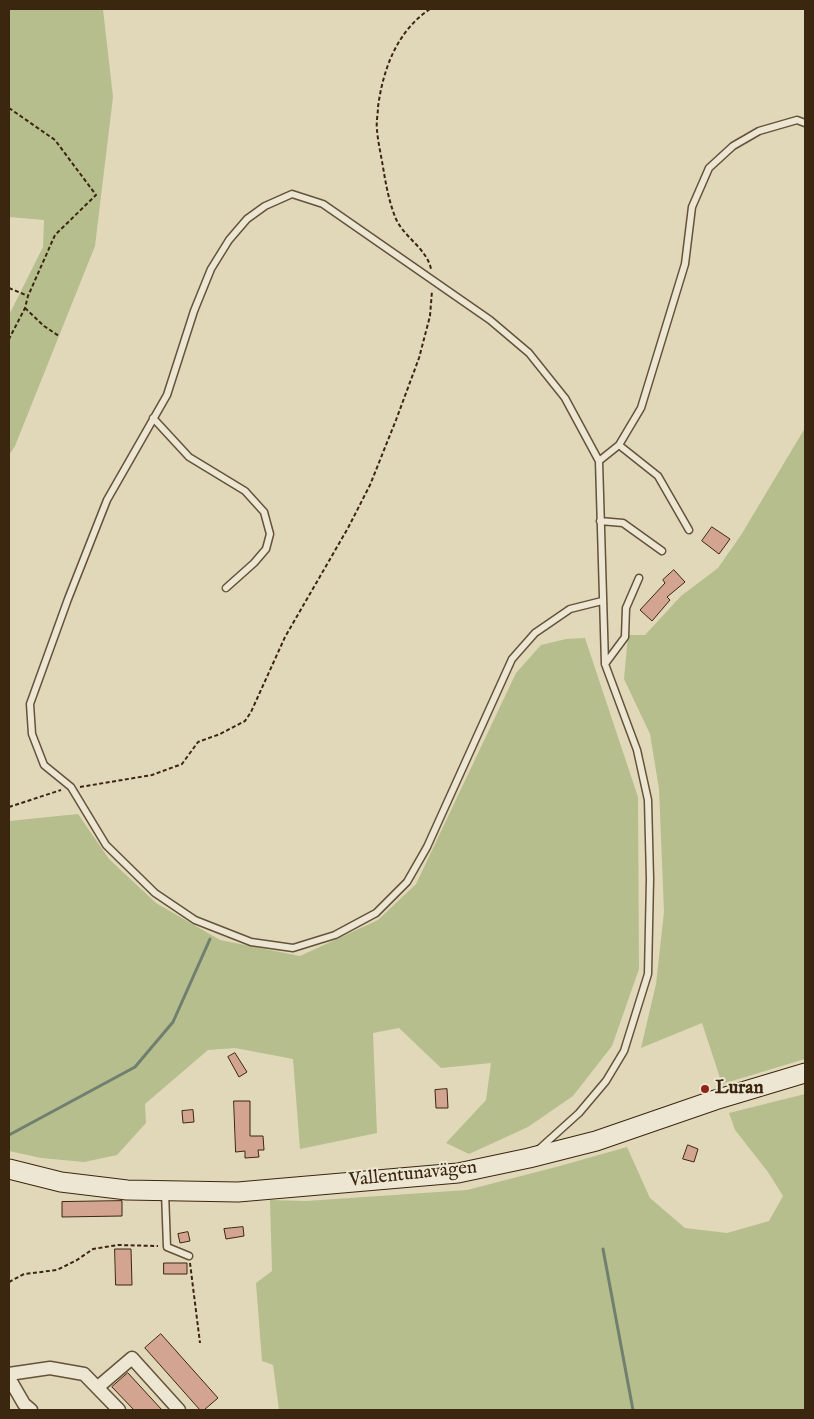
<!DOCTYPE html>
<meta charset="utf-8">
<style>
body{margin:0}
#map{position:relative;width:814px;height:1419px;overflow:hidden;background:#e1d8b9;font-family:"IM FELL English",serif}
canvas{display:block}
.frame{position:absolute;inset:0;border:10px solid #3b2610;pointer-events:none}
</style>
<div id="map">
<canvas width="814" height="1419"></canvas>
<div class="frame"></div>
</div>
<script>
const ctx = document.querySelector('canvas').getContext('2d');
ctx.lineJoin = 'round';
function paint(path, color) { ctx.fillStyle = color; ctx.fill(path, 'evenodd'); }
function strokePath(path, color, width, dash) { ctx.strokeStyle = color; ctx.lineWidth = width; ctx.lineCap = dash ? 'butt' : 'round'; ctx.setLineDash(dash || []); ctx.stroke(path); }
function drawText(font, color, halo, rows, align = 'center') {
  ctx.font = font + ' "IM FELL English",serif'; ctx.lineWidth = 4; ctx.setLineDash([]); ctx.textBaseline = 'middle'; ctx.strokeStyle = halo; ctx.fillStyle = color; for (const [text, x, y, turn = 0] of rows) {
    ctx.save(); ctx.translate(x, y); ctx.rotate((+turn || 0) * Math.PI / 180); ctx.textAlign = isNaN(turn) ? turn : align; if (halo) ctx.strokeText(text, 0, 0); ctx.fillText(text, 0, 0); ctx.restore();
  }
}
paint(new Path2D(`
 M9 9H103L113 97 95 246 15 446 9 455V315L43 247 44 220 9 217Z
 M805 428V1059L722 1084 702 1023 641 1048 656 984 664 912 659 789 650 734 624 679 628 635H645L681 596 718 568 741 535Z
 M585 638 638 797 639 969 612 1046 573 1096 528 1127 469 1154 446 1143 486 1100 491 1063 441 1068 399 1028 373 1033 377 1133 300 1149 293 1059 235 1048 208 1050 145 1104 146 1123 117 1155 84 1162 41 1158 9 1151V821L78 814 109 859 156 903 220 940 300 956 378 920 416 884 516 673 541 645 566 639Z
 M805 1094V1410H279L273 1365 262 1361 256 1283 272 1271 270 1200 306 1201 467 1190 556 1167 627 1147 650 1198 685 1228 727 1233 769 1221 783 1196 768 1172 735 1130 729 1113Z`), '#b6be8d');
strokePath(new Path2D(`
 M9 1135 135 1067 173 1022 210 939
 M603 1249 633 1410`), '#707f6f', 3);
const building = new Path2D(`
 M712 527 730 539 719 554 702 541Z
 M674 570 685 582 667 597 670 600 652 621 640 610 665 583 663 580Z
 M235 1053 247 1072 239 1077 228 1057Z
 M447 1089 448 1108H436L435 1090Z
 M234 1101H250V1136H263L264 1150H258L259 1157 245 1158V1151L236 1152Z
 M193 1110 194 1122 183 1123 182 1111Z
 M688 1145 698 1149 694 1162 683 1159Z
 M122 1201V1216L62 1217V1202Z
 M243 1227 244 1236 226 1239 224 1229Z
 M188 1232 190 1241 180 1243 178 1234Z
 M115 1249H131L132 1285H116Z
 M164 1263H187V1274H164Z
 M161 1334 218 1398 204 1410H200L145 1348Z
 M128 1373 162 1410H134L112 1387Z`);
paint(building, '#d3a490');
strokePath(building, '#3b2610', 1);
const lane = new Path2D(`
 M153 418 189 457 245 491 264 512 270 534 266 549 254 563 226 588
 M619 445 658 476 689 530
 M599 461 619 445 641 408 685 264 692 207 709 168 733 146 759 131 797 120 805 123
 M600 521 623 523 662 551
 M605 664 625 637 626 608 639 578
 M538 1150 579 1113 606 1081 624 1051 648 974 650 879 648 800 637 750 605 664 599 461 565 398 529 353 490 320 323 204 292 194 265 206 247 219 229 240 211 269 194 311 167 395 107 500 68 599 30 704 32 734 44 765 71 787 106 845 155 893 195 920 251 942 293 948 335 935 376 913 407 882 427 847 512 659 535 633 570 609 602 601
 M165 1192 167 1247 189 1256`);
const street = new Path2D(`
 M9 1374 50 1368 84 1374 119 1410
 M9 1378 24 1404 31 1410
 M98 1387 132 1358 179 1410`);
const secondary = new Path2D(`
 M9 1169 61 1182 127 1190 238 1192 458 1173 529 1158 596 1141 715 1100 805 1073`);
strokePath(lane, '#64523a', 9);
strokePath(street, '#64523a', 15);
strokePath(secondary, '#3b2610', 21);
strokePath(new Path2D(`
 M430 9C397 31 383 69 378 107 378 114 376 122 377 130 378 142 381 155 383 167 386 185 389 202 396 219 404 237 427 249 431 269
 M9 108 55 140 96 195 55 235 28 296 25 308 9 339
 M9 288 28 296
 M25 308 44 326 59 336
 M80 787 152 775 182 764 198 742 220 734 245 721 251 712 285 637 348 528 370 485 396 420 419 358 430 316 432 291
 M9 807 61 790
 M190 1263 200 1343
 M9 1282 24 1274 57 1270 77 1260 93 1249 118 1245 158 1246`), '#3b2610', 2, [4, 2.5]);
strokePath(lane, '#ece6d2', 6);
strokePath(street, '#ece6d2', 12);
strokePath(secondary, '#ece6d2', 19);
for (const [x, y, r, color] of [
 [705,1089,5,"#8f2418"]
]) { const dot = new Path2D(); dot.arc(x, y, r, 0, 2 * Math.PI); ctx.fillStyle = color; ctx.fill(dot); strokePath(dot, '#ece6d2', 2); }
drawText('bold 19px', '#3b2610', '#ece6d2', [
 ["Luran",715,1089]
], 'left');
drawText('19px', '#3b2610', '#ece6d2', [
 ["Vallentunavägen",413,1175,-6]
]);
</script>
